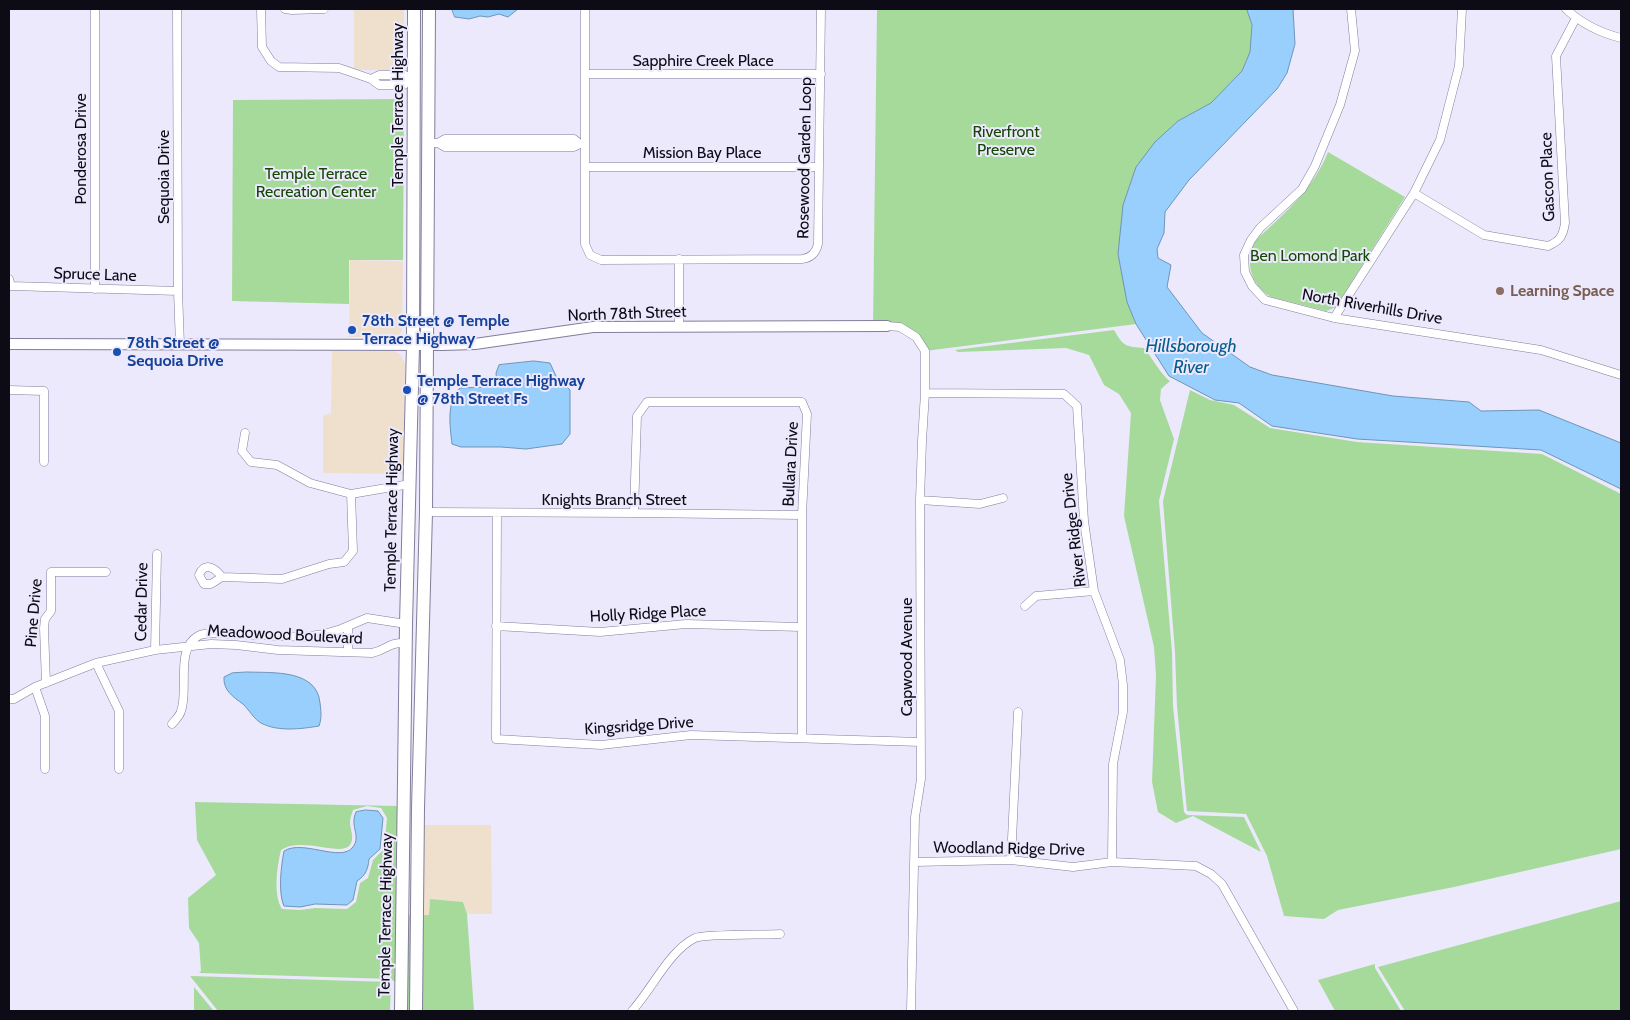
<!DOCTYPE html>
<style>
body{margin:0}
#map{position:relative;width:1630px;height:1020px;overflow:hidden;background:#ece9fd;font-family:Cabin,sans-serif}
canvas{display:block}
.frame{position:absolute;inset:0;border:10px solid #0d0b16;pointer-events:none}
</style>
<div id="map">
<canvas width="1630" height="1020"></canvas>
<div class="frame"></div>
</div>
<script>
const ctx = document.querySelector('canvas').getContext('2d');
ctx.lineJoin = 'round';
function paint(path, color) { ctx.fillStyle = color; ctx.fill(path, 'evenodd'); }
function strokePath(path, color, width, dash) { ctx.strokeStyle = color; ctx.lineWidth = width; ctx.lineCap = dash ? 'butt' : 'round'; ctx.setLineDash(dash || []); ctx.stroke(path); }
function drawText(font, color, halo, rows, align = 'center') {
  ctx.font = font + ' Cabin,sans-serif'; ctx.lineWidth = 4; ctx.setLineDash([]); ctx.textBaseline = 'middle'; ctx.strokeStyle = halo; ctx.fillStyle = color; for (const [text, x, y, turn = 0] of rows) {
    ctx.save(); ctx.translate(x, y); ctx.rotate((+turn || 0) * Math.PI / 180); ctx.textAlign = isNaN(turn) ? turn : align; if (halo) ctx.strokeText(text, 0, 0); ctx.fillText(text, 0, 0); ctx.restore();
  }
}
paint(new Path2D(`
 M354 9H404V70H354Z
 M350 260 403 261 402 331 398 336 389 337H349Z
 M332 351H394L400 354 405 363 403 474 323 473V416L331 413Z
 M423 825H491L492 914H467L463 902 430 899 429 915H422Z`), '#efdfcd');
paint(new Path2D(`
 M877 9H1247L1252 25 1250 52 1242 71 1211 103 1178 121 1155 143 1136 167 1123 205 1127 302 1136 324 925 351 900 327 873 326Z
 M404 99 403 260H349V304L232 301 233 100Z
 M1328 152 1405 197 1336 307 1326 311 1271 297C1250 285 1244 260 1256 240 1284 214 1314 188 1328 152Z
 M1114 330C1123 346 1126 347 1144 348 1151 356 1162 376 1170 381L1161 389 1160 400 1174 439 1159 501 1172 652 1173 706 1184 812 1187 815 1244 817 1261 852 1193 816 1176 823 1158 812 1152 782 1156 675 1154 647 1124 516 1131 413 1119 394 1104 385 1089 355 1066 348 958 352 955 350Z
 M1190 390 1210 400 1234 405 1270 428 1357 442 1542 454 1621 494V849L1454 887 1338 910 1324 919 1284 916 1267 856 1246 814 1187 811 1177 706 1175 652 1163 501Z
 M195 802 398 806 396 1011H394L395 982 391 979 199 973 201 971 199 943 189 928 188 898 216 875 197 840ZM367 806 381 808 387 818 384 849 373 860 368 878 360 883 356 902 347 909 315 908 300 910 282 909C273 895 277 866 281 850 302 836 341 857 350 845 355 838 350 829 350 822 350 818 352 814 353 810Z
 M430 899 463 902 467 914 474 1011H421L422 915H429Z
 M1621 901V1011H1405L1378 967Z
 M406 915H413L412 1011H405Z
 M1375 964V968L1401 1011H1335L1318 980Z
 M190 976 391 982 390 1011H218Z
 M194 987 213 1010 214 1011H194Z`), '#a6da9a');
const water = new Path2D(`
 M452 9H518L508 17 499 14 488 17 480 16 469 19 455 17Z
 M1247 9H1293L1295 44 1287 73 1277 89 1189 180 1165 212 1164 233 1157 249 1158 258 1171 265 1167 287 1202 333 1250 367 1272 375 1393 396 1469 402 1481 411 1539 410 1621 443V489L1541 450 1357 439 1272 426 1239 403 1215 400 1169 376 1136 324 1127 302 1118 254 1123 205 1136 167 1155 142 1178 121 1211 103 1242 71 1250 52 1252 25Z
 M534 361 550 363 556 376 570 390V434L562 444 526 449 501 447H461L452 444C450 426 446 402 460 388L488 387 497 384 496 373 499 365Z
 M247 672C272 673 317 669 320 703 321 711 322 718 319 726 301 729 278 732 261 723 255 720 249 710 243 704 233 697 223 690 224 677L232 673Z
 M366 810 378 811 383 818 380 849 369 859C368 869 366 875 357 881L353 900 347 905 315 904 300 907 284 906C278 893 281 866 284 851 303 839 341 863 353 847 360 838 353 829 354 820 354 817 355 815 356 812Z`);
paint(water, '#98cffc');
strokePath(water, '#6e94b7', 1);
const minor = new Path2D(`
 M177 9 178 291 180 345
 M261 9 262 47 271 61 279 67 339 68 371 79 379 85H404L408 79
 M285 9 292 10 324 9
 M585 9V244L590 255 601 260 802 259C811 258 816 253 818 244L821 9
 M1351 9 1355 51 1340 105 1315 166 1302 189 1260 228 1251 240 1244 255 1245 272 1252 286 1265 300 1334 318 1541 350 1621 375
 M1566 9C1581 23 1601 33 1621 38
 M585 74H821
 M371 79 379 75H405L408 79H411
 M428 143H438L445 147H574L580 144 574 139H445L438 143
 M585 167H819
 M1414 193 1484 235 1548 246C1560 241 1563 236 1565 223L1556 56 1576 18
 M679 259V327
 M9 279 11 286 178 291
 M95 289V9
 M1334 318 1414 193 1440 140 1459 66 1462 9
 M887 326 900 327 916 337 925 351V393L922 441 920 500 921 779 915 817 911 1011
 M9 390 44 391V462
 M925 393 1064 394 1077 406 1084 521 1094 591 1120 660 1123 685V712L1113 764 1112 862
 M245 433 242 451 251 462 277 465 310 483 351 494 410 484
 M920 500 980 504 1003 498
 M426 512 634 513 802 515
 M497 513 496 739 601 745 691 735 921 742
 M634 513 637 416 647 402H802L807 414 802 515V738
 M222 577 211 584H204L199 575C205 561 215 568 222 577L282 579 329 564 344 562 353 551 351 494
 M1025 606 1036 596 1094 591
 M348 626V652
 M496 626 600 632 686 624 801 627
 M155 650 157 554
 M96 663 119 711V769
 M46 683 44 628 45 619 51 611V572H106
 M35 687 45 716V769
 M9 699H14L35 687 96 663 155 650 211 644 236 645 278 650 372 653C387 650 388 642 406 643
 M172 724C175 720 180 716 181 711 189 690 175 649 198 636 201 634 206 634 210 633L303 637 324 634 341 629 367 618 406 624
 M1011 860 1018 712
 M914 862 1011 860 1073 867 1112 862 1196 866 1211 874 1222 884 1294 1011
 M632 1011C652 989 669 951 695 938 703 934 766 935 780 934`);
const tertiary = new Path2D(`
 M9 344 442 345 475 344 593 327 887 326`);
const primary = new Path2D(`
 M401 1011 406 624 413 345 414 9
 M416 1011 418 808 426 512 429 9`);
strokePath(minor, '#827d9b', 9);
strokePath(tertiary, '#827d9b', 12);
strokePath(primary, '#827d9b', 14);
strokePath(minor, '#fff', 8);
strokePath(tertiary, '#fff', 10);
strokePath(primary, '#fff', 12);
for (const [x, y, r, color] of [
 [1500,291,5,"#8d6e63"],
 [352,330,5,"#1a4fb4"],
 [117,352,5,"#1a4fb4"],
 [407,390,5,"#1a4fb4"]
]) { const dot = new Path2D(); dot.arc(x, y, r, 0, 2 * Math.PI); ctx.fillStyle = color; ctx.fill(dot); strokePath(dot, '#ece9fd', 2); }
drawText('16px', '#0d0b16', '#ece9fd', [
 ["Sapphire Creek Place",703,61],
 ["Temple Terrace Highway",398,105,-90],
 ["Ponderosa Drive",81,149,-90],
 ["Mission Bay Place",702,153],
 ["Rosewood Garden Loop",805,158,-89],
 ["Sequoia Drive",164,177,-90],
 ["Gascon Place",1548,177,-92],
 ["Spruce Lane",95,275,2],
 ["North Riverhills Drive",1372,307,10],
 ["North 78th Street",627,314,-2],
 ["Bullara Drive",791,464,-87],
 ["Knights Branch Street",614,500],
 ["Temple Terrace Highway",392,510,-89],
 ["River Ridge Drive",1074,530,-97],
 ["Cedar Drive",142,602,-89],
 ["Pine Drive",34,613,-85],
 ["Holly Ridge Place",648,614,-3],
 ["Meadowood Boulevard",285,635,3],
 ["Capwood Avenue",907,657,-90],
 ["Kingsridge Drive",639,726,-4],
 ["Woodland Ridge Drive",1009,849,1],
 ["Temple Terrace Highway",386,915,-89]
]);
drawText('16px', '#144703', '#ece9fd', [
 ["Riverfront",1006,132],
 ["Preserve",1006,150],
 ["Temple Terrace",316,174],
 ["Recreation Center",316,192],
 ["Ben Lomond Park",1310,256]
]);
drawText('bold 16px', '#785e54', '#ece9fd', [
 ["Learning Space",1510,291]
], 'left');
drawText('bold 16px', '#164399', '#ece9fd', [
 ["78th Street @ Temple",362,321],
 ["Terrace Highway",362,339],
 ["78th Street @",127,343],
 ["Sequoia Drive",127,361],
 ["Temple Terrace Highway",417,381],
 ["@ 78th Street Fs",417,399]
], 'left');
drawText('italic 18px', '#065c8f', '#ece9fd', [
 ["Hillsborough",1191,347],
 ["River",1191,368]
]);
</script>
